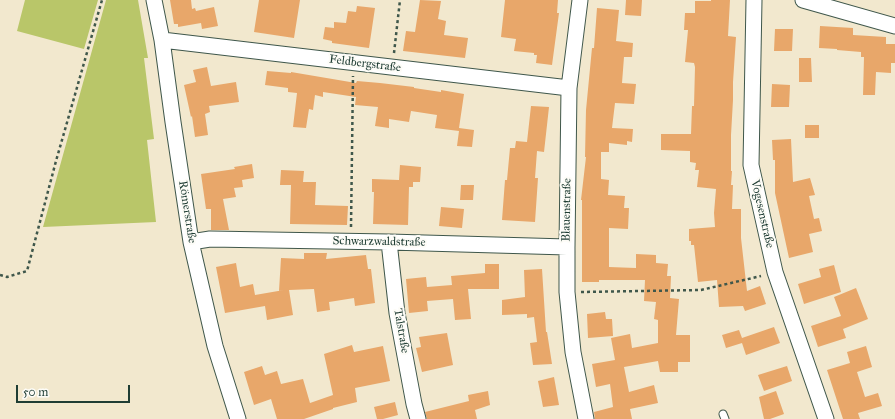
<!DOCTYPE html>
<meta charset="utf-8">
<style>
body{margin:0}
#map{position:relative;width:895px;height:419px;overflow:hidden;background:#f2e8ce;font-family:"IM FELL Great Primer",serif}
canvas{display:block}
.scale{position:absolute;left:16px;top:385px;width:114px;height:18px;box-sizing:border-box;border:2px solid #1f3d34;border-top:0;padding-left:5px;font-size:12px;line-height:14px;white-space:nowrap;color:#1f3d34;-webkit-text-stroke:3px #fdfcf7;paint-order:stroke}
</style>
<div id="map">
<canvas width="895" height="419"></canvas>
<div class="scale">50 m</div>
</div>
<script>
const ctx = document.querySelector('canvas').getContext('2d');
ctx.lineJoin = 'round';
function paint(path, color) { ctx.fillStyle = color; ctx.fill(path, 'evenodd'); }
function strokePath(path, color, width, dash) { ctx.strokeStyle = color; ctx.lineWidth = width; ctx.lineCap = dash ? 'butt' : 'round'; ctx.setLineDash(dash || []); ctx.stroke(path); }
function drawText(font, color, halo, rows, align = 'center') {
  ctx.font = font + ' "IM FELL Great Primer",serif'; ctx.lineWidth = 4; ctx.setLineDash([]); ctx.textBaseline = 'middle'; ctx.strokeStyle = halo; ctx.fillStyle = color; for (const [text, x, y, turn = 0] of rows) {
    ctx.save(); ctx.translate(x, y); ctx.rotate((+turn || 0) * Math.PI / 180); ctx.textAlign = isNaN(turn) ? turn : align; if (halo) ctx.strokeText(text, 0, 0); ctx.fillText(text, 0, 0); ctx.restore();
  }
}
paint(new Path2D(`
 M25 0H98L84 49 17 31Z
 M106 0H138L148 58H144L154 139 147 140 156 222 43 227Z`), '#b9c669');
paint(new Path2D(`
 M170 0H191L192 9 195 8 196 11 214 7 218 26 202 29 201 23 178 27V24H174Z
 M259 0H300L294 38 254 32Z
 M420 0 441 1 438 19 446 21 444 35 468 38 465 58 403 51 406 31 415 32Z
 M505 0H558L557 13H559L552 65 536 63 537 55H534V53L514 51 516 39 501 37Z
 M626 0H642L641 16 625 15Z
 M711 0H730L728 36 736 37 733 82V100L731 135V171H732L731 185H733L732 209H741V238L747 291 760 286 766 304 745 311 743 306 719 307 717 280 698 282 694 245H691V241H689V229L715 227 714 213 716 189 697 187 699 170H695L696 163 690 162V151L661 150V134H691L692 106H694L695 67 694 63 685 62 688 30H684L685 13H695V1H711Z
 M357 6 375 8 369 48 332 43V41L323 39 325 27 334 28V22L346 23 348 11 356 12Z
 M597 8 619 10 616 41 633 43 632 57H624L622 83 636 84 634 104 615 103 612 128 633 129 632 142 627 141V145L609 143V152H601V179L609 180 608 195 625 196 624 208H629L628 229 609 228V267L636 268V254L656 255V263L668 264 667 276H671L670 298 679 299 676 335H690V362H678V372H660L658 361 624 367 629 392 654 385 658 403 630 409 632 419H595L594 412 613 407 610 384 596 387 592 364 615 360 611 338 630 334 632 348 658 343V320L654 319 656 302 644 301 645 280H599V282H582V200H581L586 157H585L586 110 592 48H594Z
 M820 26 853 28V35L886 37V44H895V63H891V73L876 72 875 95H863L864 57H861V52L837 50V49L819 48Z
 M775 29H793L792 51H774Z
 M799 58H811L812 82H799Z
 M207 67 211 86 236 82 239 102 209 106 210 112 205 114 208 135 195 137 192 116 191 117 184 85 196 82 193 70Z
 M267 71 291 73V72L356 83 357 81 380 83 414 87V88L441 92V90L464 94 459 128 474 130 472 147 457 146 459 131 435 128 437 115 411 111 409 122 389 119V128L375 126 378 107 355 105 356 97 323 92V97L315 95 313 110 309 109 306 128 293 127 297 93 288 92V88L265 85Z
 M772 84 790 85 789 107H771Z
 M531 106 549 107 544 152 537 151 535 178H538L535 222 502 220 505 180H507L510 148H515L516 141 527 142Z
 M805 125H819V138H805Z
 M791 139 793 182 810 178 815 195 809 196 814 219 819 218 822 231 809 234 813 252 789 258 775 193V160H773L772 140Z
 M252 164 254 178 242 180 243 187 234 188 236 197 223 199 229 230H211V209H206L201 174 235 169 234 167Z
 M400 165 421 167 420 182H413V187H409L408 225 373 224 374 192H372V179L399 180Z
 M281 170 304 171 303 182H316L315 205 348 206 347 225 290 224 291 185H280Z
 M461 185H474L473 200H460Z
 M441 207 464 209 462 228 439 226Z
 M304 253H327L326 259 366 255 368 269H371L375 303 355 306 354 298 329 302 330 310 317 312 314 289 289 290 293 315 267 320 265 306 225 313 216 267 236 263 240 287 253 284 255 295 284 290 279 291 281 258 304 259Z
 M485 264H499V289H468L471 319 455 320 453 299 427 301 428 311 409 313 406 279 426 277 427 287 452 285 451 276 485 273Z
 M834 265 841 292 804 304 798 284 821 277 819 269Z
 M542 269 546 332H547L552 364 533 365 530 343 537 342 534 317 527 318V314L502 315V300L525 297 524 270Z
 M856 288 868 319 843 329 846 338 818 347 811 326 841 316 834 297Z
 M605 312 606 319H612L613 336 588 338 587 314Z
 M774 327 780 343 746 355 742 343 726 348 722 335 739 330 742 338Z
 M447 333 453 365 422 372 416 348 421 347 419 337Z
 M352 345 354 352 383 346 390 381 355 388 357 402 333 408V409L304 419H277L271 399 254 405 244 372 262 366 265 375 277 371 281 384 303 379 310 403 333 395 324 354Z
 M866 346 872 367 857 372 865 397 878 393 882 406 858 413 860 419H843L827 370 850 363 847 352Z
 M787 366 792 381 764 391 758 375Z
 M554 377 559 405 543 407 538 381Z
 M488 391 490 405 475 410 477 419H427L425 412 469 401 468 395Z
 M776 391 784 414 770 419H764L759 397Z
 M395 402 398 415 383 419H377L374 407Z`), '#e8a76a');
const lane = new Path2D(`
 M723 414 725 419`);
const street = new Path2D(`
 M154 0 162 40 173 122 191 242 215 346 238 419
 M580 0 569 88 567 247V292L573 352 586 419
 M754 0 751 165 775 272 826 419
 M803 0 895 26
 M162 40 569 88
 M191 242 210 239 389 242 567 247
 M389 242 397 313 414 404 418 419`);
strokePath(lane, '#3f574b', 9);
strokePath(street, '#3f574b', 17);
strokePath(new Path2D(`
 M394 53 400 0
 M351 227 353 76
 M0 275 7 277 27 271 56 161 102 0
 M581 292 701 290 761 276`), '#3f574b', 2.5, [3, 3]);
strokePath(lane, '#fff', 7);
strokePath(street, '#fff', 15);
drawText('12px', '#1f3d34', '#fdfcf7', [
 ["Feldbergstraße",365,64,7],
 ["Blauenstraße",567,210,-89],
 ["Römerstraße",187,212,81],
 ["Vogesenstraße",762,214,77],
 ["Schwarzwaldstraße",379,242,1],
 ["Talstraße",401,331,80]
]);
</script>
